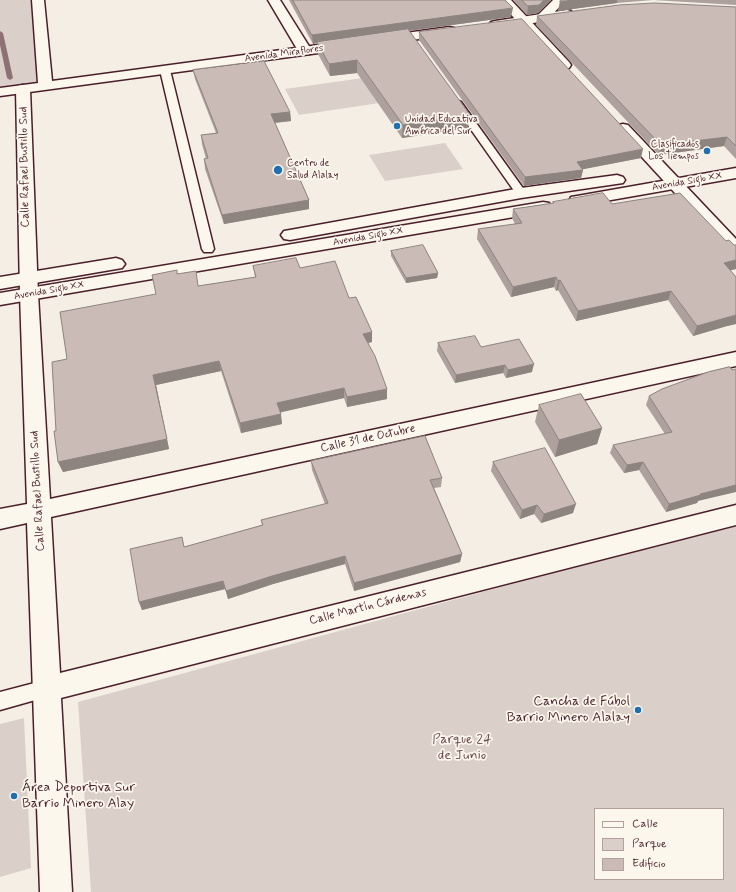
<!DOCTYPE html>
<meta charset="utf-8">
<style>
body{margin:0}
#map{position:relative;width:736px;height:892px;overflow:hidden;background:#f4eee4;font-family:Mynerve,sans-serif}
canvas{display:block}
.legend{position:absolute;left:594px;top:808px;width:130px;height:72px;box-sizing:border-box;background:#fbf7ec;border:1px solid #b4a19f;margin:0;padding:5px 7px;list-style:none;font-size:12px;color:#4a1f2b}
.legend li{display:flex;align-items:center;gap:8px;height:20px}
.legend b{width:20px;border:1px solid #b4a19f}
</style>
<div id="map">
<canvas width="736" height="892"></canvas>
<ul class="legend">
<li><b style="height:5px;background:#fbf7ec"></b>Calle</li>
<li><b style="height:11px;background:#dbd0c9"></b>Parque</li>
<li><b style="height:11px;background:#cabbb6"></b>Edificio</li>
</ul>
</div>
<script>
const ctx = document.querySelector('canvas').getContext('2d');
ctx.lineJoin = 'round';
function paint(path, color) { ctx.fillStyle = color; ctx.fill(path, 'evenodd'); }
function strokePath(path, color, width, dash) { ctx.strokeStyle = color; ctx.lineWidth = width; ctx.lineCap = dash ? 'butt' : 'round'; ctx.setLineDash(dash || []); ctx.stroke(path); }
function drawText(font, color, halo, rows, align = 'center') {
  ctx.font = font + ' Mynerve,sans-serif'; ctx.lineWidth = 3.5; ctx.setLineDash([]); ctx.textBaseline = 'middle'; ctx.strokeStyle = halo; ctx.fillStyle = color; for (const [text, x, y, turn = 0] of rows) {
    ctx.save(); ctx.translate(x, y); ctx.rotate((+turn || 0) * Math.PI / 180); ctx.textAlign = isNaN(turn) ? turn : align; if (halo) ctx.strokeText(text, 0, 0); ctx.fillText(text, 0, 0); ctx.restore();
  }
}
paint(new Path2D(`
 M0 0H32L39 82 0 88Z
 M370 77 386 102 299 115 285 89Z
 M445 143 463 169 385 181 369 155Z
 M736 523V892H91L78 702ZM595 809H723V879H595Z
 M24 718 31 868 0 877V724Z`), '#dbd0c9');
paint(new Path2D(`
 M0 31 3 33 13 78 10 80 7 78 0 45Z`), '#8d7174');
const lane = new Path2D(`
 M165 67 170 70 214 249 212 252H204L202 249 160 70Z
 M458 101 461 102 525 191 527 193 525 195H517L453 104Z
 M46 680 53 683 55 689 53 695 0 710V692Z`);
const street = new Path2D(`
 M268 0H280L312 51 310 54H300Z
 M498 0H511L569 62 571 65 569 68H559Z
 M553 0H566L547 20H539L537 17 539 14Z
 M23 85 28 86 30 89 38 294 50 499 736 352V366L51 517 60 673 736 505V525L61 698 72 892H40L27 523 0 529V509L27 504 20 294 16 89 18 86Z
 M623 124 628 125 736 239V254L730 253 618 131 616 128 618 125Z`);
const secondary = new Path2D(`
 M32 0H44L52 81 348 41 353 42 355 45 353 48 348 49 0 96V88L38 83Z
 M567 10 571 11 573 14 571 17 495 29 491 28 489 25 491 22 495 21Z
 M449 27 454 28 455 31 454 34 384 44 379 43 377 40 379 37 384 36Z`);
const highway = new Path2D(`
 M736 168V178L577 206 571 205 569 201 571 197 577 196Z
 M617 175 623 177 625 180 623 183 521 198 290 240 284 239 281 235 284 231 290 230 521 188Z
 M543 202 549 203 551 207 549 211 0 305V293Z
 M116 258 122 260 125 264 122 268 0 289V277Z`);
strokePath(lane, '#4a1f2b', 3);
strokePath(street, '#4a1f2b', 3);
strokePath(secondary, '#4a1f2b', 3);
strokePath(highway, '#4a1f2b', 3);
paint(lane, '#fbf7ec');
paint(street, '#fbf7ec');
paint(secondary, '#fbf7ec');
paint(highway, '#fbf7ec');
paint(new Path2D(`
 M289 0H505L511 17 409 31 468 128 402 138 357 73 330 76 318 54 317 43 313 44Z
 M513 0H551L538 13 527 15Z
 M561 0H736V5L653 0 617 3 558 11 560 2Z
 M736 7V159L724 146 659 155 536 25 537 16Z
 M419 32 641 158 583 169 581 178 524 186 419 40Z
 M193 70 290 112 291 121 275 123 309 200V209L224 224 205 169 204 159H206L202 144 201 135 216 133 195 79Z
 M553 202 612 204 726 241 734 245 736 269 730 270 736 277V324L727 326 693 336 668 300 576 321 558 290 556 291 554 287 511 297 477 239 478 229 515 224 512 218 513 209 552 204Z
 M391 251 438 273 437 278 406 283 391 256Z
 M253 266 300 268 349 298 372 332V342L368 343 387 399 347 407 344 398 280 412 282 424 241 433 221 371 156 385 169 449 63 472 58 462 56 431 67 359 156 294 198 286 255 277Z
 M438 343 481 347 532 372 506 378 503 373 455 383 437 351Z
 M662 389 698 501 697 503 666 512 639 470 624 473 610 453 613 445 665 434 646 405 649 396Z
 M539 405 602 428 597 444 555 457 535 422Z
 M311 461 442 478 441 487 434 488 462 554 460 562 354 591 345 564 273 584 228 599 225 589 142 610 139 602 185 547 262 525 261 520 325 504 312 470Z
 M493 462 573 513 541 523 534 514 520 519 491 471Z`), '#aea19d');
paint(new Path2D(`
 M544 0H551L538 13 527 15 528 6Z
 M574 0H617V3L558 11 560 2Z
 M513 8 511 17 318 43 317 42V43L313 44 312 35Z
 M357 60V73L330 76 329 64Z
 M290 112 291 121 272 123 271 114Z
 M470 115 468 128 402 138 403 125Z
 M727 137 724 146 659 155 661 145Z
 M643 149 641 158 579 170H583L581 178 524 186 525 177 577 162Z
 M309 200V209L224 224 222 215Z
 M736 260V269L720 273 724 263Z
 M438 273 437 278 406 283V278Z
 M556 277 554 287 511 297 513 287Z
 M560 280 558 290 556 291 558 281Z
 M671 291 668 300 576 321 578 311Z
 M736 315V324L727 326 693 336 697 326Z
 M372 332V342L363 344V334Z
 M219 361 221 371 156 385 169 449 63 472 58 462 153 375Z
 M534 364 532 372 506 378 508 370Z
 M505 365 503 373 455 383 456 375Z
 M344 388V398L278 413 277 403Z
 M387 389V399L347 407V397Z
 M281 414 282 424 241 433 240 423Z
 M602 428 597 444 555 457 559 440Z
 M643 462 639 470 624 473 627 465Z
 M736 485V492L698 501 697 503 666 512 669 504 700 494Z
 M576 504 573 513 541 523 544 514Z
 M537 505 534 514 520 519 522 510Z
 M462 554 460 562 354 591V583Z
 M345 556V564L273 584 228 599 226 591 272 576Z
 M223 581 225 589 142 610 139 602Z`), '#8d837f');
const building = new Path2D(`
 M293 0H505L513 8 312 35Z
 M522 0H544L539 5 528 6Z
 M561 0H574L560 2Z
 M655 3 736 7V146L727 137 661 145 537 16 619 5Z
 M522 19 643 149 577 162 583 170 525 177 419 32Z
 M408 29 470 115 403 125 357 60 329 64 317 42Z
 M264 61 290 112 271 114 309 200 222 215 204 159 208 158 201 135 218 133 193 70Z
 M603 193 612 204 680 193 726 241 729 240 734 245H736V260L724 263 736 277V315L697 326 671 291 578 311 560 280 558 281 556 277 513 287 478 229 522 223 513 209 554 203 553 202Z
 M423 245 438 273 406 278 391 251Z
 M296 258 300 268 335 261 349 298 356 297 372 332 363 334 375 356 387 389 347 397 344 388 277 403 281 414 240 423 219 361 153 375 167 439 58 462 54 431H56L52 362 67 359 60 312 156 294 152 275 177 270V274L196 271 198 286 256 277 253 266Z
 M475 336 481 347 519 339 534 364 508 370 505 365 456 375 438 343Z
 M730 367 732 370 736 369V485L700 494 701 495 669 504 643 462 627 465 613 445 672 432 649 396 662 389 708 372Z
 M581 394 602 428 559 440 539 405Z
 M425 436 442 478 430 480 462 554 354 583 345 556 272 576 226 591 223 581 139 602 130 549 182 537 184 547 263 525 261 520 328 503 311 461Z
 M545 448 576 504 544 514 537 505 522 510 493 462Z`);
paint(building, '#cabbb6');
strokePath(building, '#8d837f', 1);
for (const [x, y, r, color] of [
 [397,126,4,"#1f6fb2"],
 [707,151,4,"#1f6fb2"],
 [278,170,5,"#1f6fb2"],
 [638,710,4,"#1f6fb2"],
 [14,796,4,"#1f6fb2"]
]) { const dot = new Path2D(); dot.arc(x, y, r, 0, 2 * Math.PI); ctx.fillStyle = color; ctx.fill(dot); strokePath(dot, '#fbf7ec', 1.5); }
drawText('10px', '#4a1f2b', '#fbf7ec', [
 ["Avenida Miraflores",284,54,-8],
 ["Avenida Siglo XX",687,182,-10],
 ["Avenida Siglo XX",368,237,-10],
 ["Avenida Siglo XX",49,291,-10]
]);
drawText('10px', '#4a1f2b', '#fbf7ec', [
 ["Unidad Educativa",405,120],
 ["América del Sur",405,132],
 ["Clasificados",699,145,"right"],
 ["Los Tiempos",699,157,"right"],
 ["Centro de",287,164],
 ["Salud Alalay",287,176]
], 'left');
drawText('12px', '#4a1f2b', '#fbf7ec', [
 ["Calle Rafael Bustillo Sud",25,167,-91],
 ["Calle 31 de Octubre",368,439,-12],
 ["Calle Rafael Bustillo Sud",38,491,-93],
 ["Calle Martín Cárdenas",368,607,-14]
]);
drawText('14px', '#4a1f2b', '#fbf7ec', [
 ["Cancha de Fúbol",630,702],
 ["Barrio Minero Alalay",630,718],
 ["Área Deportiva Sur",22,788,"left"],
 ["Barrio Minero Alay",22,804,"left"]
], 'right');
drawText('14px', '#6e4b52', '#fbf7ec', [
 ["Parque 24",462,740],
 ["de Junio",462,756]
]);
</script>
